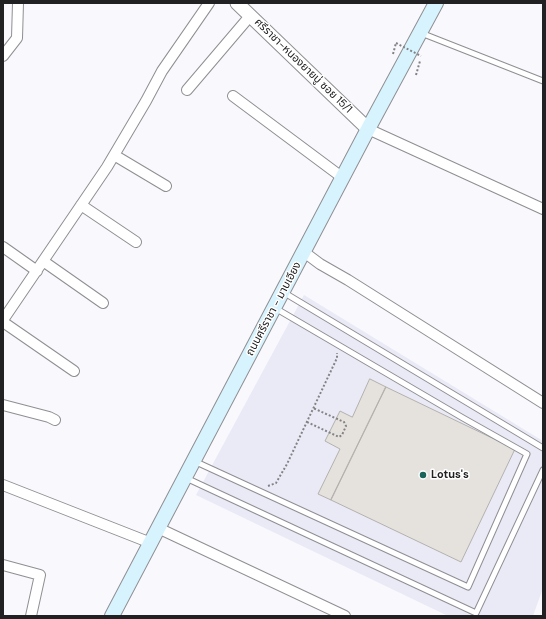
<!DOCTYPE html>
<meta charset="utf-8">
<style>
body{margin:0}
#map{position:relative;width:546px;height:619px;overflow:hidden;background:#f8f8fd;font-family:"DM Sans",sans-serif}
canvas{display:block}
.frame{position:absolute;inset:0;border:4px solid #212123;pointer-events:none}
</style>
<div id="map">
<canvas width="546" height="619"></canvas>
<div class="frame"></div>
</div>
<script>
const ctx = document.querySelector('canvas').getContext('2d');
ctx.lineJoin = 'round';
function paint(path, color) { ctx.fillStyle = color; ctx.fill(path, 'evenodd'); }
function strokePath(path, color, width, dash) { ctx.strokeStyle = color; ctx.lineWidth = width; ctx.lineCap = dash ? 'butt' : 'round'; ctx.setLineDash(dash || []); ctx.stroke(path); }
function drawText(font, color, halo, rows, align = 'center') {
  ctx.font = font + ' "DM Sans","Noto Sans Thai",sans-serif'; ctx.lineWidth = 3; ctx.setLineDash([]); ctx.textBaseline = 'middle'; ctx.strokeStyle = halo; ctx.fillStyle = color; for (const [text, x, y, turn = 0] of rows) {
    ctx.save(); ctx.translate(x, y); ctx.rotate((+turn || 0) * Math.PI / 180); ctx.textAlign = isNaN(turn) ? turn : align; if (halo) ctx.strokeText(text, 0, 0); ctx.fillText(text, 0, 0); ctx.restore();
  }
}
paint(new Path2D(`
 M304 295 543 441V588L533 616H448L196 495Z`), '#eaeaf6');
const building = new Path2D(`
 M370 379 386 387 331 500 318 494 340 449 325 441 340 411 352 417Z
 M386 387 515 449 461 562 331 500Z`);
paint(building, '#e5e2de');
strokePath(building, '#b4b1ae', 1);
const service = new Path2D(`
 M421 33 543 81
 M283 292 543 448
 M194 461 468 587 527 454 463 418 275 308
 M186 478 476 613 543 470`);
const minor = new Path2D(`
 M3 56 17 38 18 3
 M187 90 250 16
 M233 96 343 178
 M368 129 543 209
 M114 155 166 186
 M81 205 136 242
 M3 247 37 271
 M304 252 320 264 348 280 543 403
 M43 261 103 303
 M3 320 107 167 146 101 162 71 209 3
 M3 322 74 371
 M3 405 49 417 55 420
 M3 485 151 543
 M158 528 345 616
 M3 565 40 575 31 616`);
const tertiary = new Path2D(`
 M237 3 368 129`);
const secondary = new Path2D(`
 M112 616 368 129 436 3`);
strokePath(service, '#8f8f93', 7);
strokePath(minor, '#8f8f93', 12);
strokePath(tertiary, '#8f8f93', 15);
strokePath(secondary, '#8f8f93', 16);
strokePath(new Path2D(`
 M393 54 396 43
 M416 75 420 61
 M307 422 339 437 342 435 346 426 344 422 313 408
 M268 486 276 483 287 464 337 358V353`), '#838386', 2, [2, 2]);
strokePath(service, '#fff', 5);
strokePath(minor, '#fff', 10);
strokePath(tertiary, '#fff', 13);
strokePath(secondary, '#d7f4fe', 14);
strokePath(new Path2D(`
 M396 43 421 56`), '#838386', 2, [2, 2]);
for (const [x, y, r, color] of [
 [423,475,4,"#1a6358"]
]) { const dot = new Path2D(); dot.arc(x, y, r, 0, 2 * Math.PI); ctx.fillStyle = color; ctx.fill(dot); strokePath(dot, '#fff', 1.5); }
drawText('11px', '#212123', '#fff', [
 ["ศรีราชา-หนองยายบู่ ซอย 15/1",303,66,44],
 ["ถนนศรีราชา - มาบเอียง",274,309,-62]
]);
drawText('bold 11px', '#212123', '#fff', [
 ["Lotus's",431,475]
], 'left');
</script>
